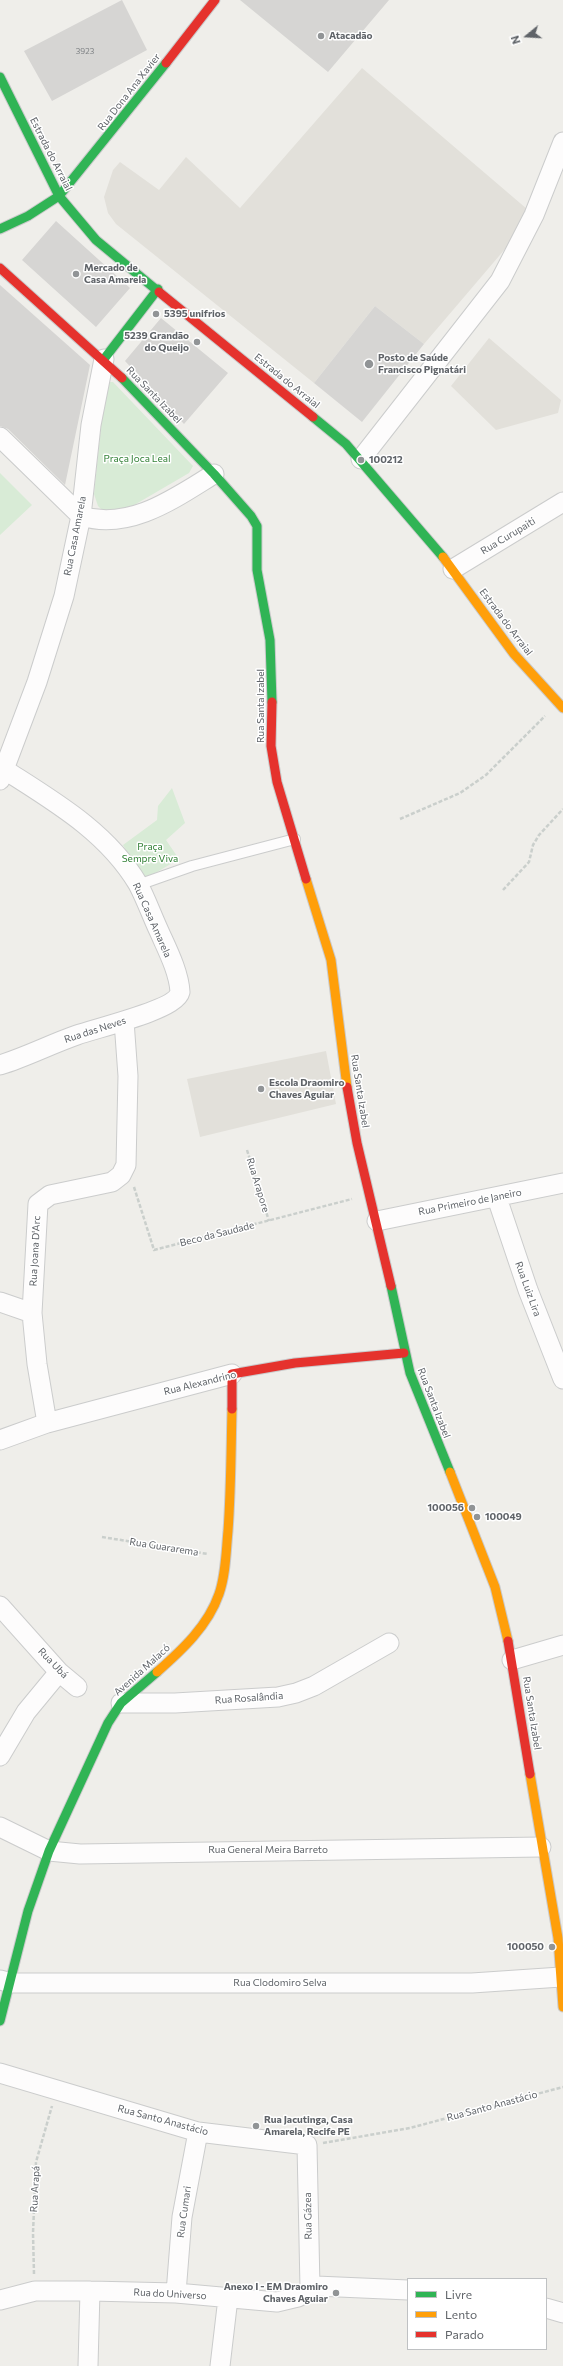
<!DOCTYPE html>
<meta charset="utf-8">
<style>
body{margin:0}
#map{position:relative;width:563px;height:2366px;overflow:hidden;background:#efeeea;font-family:Commissioner,sans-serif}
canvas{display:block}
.legend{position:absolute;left:407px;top:2278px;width:140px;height:72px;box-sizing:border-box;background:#fff;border:1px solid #bfc1c3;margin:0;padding:5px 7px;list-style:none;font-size:12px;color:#5f6368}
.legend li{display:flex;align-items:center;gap:8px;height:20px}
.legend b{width:20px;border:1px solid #bfc1c3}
.north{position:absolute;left:507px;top:16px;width:40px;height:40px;-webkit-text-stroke:3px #fff;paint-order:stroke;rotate:252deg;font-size:11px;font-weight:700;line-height:16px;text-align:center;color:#5f6368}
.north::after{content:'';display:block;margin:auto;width:14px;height:18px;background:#5f6368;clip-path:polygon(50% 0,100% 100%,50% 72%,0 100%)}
</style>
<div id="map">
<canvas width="563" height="2366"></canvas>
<ul class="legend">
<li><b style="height:5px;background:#30b455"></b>Livre</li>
<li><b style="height:5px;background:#ff9f0a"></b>Lento</li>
<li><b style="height:5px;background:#e5322d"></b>Parado</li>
</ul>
<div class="north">N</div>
</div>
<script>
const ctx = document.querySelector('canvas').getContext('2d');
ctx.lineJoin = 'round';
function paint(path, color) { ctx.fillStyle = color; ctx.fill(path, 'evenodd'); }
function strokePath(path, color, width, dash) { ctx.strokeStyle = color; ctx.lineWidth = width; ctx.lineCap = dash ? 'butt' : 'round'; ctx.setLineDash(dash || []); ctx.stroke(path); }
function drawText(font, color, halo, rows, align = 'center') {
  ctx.font = font + ' Commissioner,sans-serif'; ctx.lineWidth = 3; ctx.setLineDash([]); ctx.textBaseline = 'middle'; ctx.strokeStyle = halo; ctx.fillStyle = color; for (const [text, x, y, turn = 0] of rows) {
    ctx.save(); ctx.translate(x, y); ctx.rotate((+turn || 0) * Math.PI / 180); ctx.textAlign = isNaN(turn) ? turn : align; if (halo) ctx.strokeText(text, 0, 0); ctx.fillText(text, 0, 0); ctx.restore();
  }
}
paint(new Path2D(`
 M362 68 534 215 424 344 375 306 314 383 116 224 108 213 104 197 113 170 120 162 159 190 186 157 240 208Z
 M489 338 561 400 558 413 496 430 451 386Z
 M326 1051 336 1104 200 1137 187 1079Z`), '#e2e0da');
paint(new Path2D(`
 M109 382H113L193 466 189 473 124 511 104 512 98 506 94 494 105 387Z
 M0 473 32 505 0 535Z
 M172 788 185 823 166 840 179 859 142 881 123 845 157 820 158 806Z`), '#d8ebd6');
paint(new Path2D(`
 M122 0 147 50 52 101 24 51Z
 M240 0H389L328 72Z
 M56 221 130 288 96 327 22 260Z
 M0 285 90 365 65 485 8 429 0 426Z
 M375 306 424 344 362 422 314 383Z
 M161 318 228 373 184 424 125 361Z`), '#d6d5d3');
const lane = new Path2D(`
 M138 885 192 866 295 839`);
const street = new Path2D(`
 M0 437 81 516C130 531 175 498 214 474
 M361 459 500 281 534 215 563 142
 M453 569 563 502
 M0 780 37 682 64 596 81 516 91 425 104 359
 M0 1065C26 1057 51 1044 77 1035 96 1028 176 1010 180 992 179 972 167 949 159 931 152 916 146 899 138 884 107 832 55 802 5 770
 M497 1198 528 1290 563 1379
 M377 1221 563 1183
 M0 1302 32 1313
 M47 1423 37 1364 32 1313 38 1204 50 1195 112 1182 121 1175 126 1165 128 1076 124 1021
 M0 1440 47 1423 232 1374
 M0 1606 59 1672 77 1687
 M512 1660 563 1645
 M121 1703H175L278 1697 296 1693 314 1686 389 1643
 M0 1756 26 1712 59 1672
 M0 1827 49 1851 80 1854 541 1847
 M0 1980 11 1983H472L561 1977
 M0 2073 198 2132 307 2145 310 2288
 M176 2293 182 2217 198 2132
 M0 2300 35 2291H90L176 2293 277 2302 298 2297 316 2286 408 2290
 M546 2308 563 2313
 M88 2366 90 2291
 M220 2366 228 2298`);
const fast = new Path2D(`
 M0 77 59 196 96 240 159 292
 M0 229 28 216 59 196 166 63
 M104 359 158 289
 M122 378 214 474 251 516 257 526V570L270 640 272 702
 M313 417 346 444 443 557
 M391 1286 410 1373 450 1472
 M0 2021 28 1911 49 1851 108 1723 121 1703 157 1672`);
const slow = new Path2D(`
 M443 557 514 654 563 708
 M306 879 331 960 347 1087
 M450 1472 495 1587 508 1641
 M157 1672C182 1650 208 1626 219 1594 226 1574 226 1551 228 1531 231 1490 231 1450 232 1409
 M530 1774 558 1938 563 2007`);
const jam = new Path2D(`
 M166 63 215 0
 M0 268 122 378
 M159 292 313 417
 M272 702 271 746 277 782 306 879
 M347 1087 357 1143 391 1286
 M232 1409V1374L295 1363 404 1353
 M508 1641 530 1774`);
strokePath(lane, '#cbcccc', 12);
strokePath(street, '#cbcccc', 21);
strokePath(fast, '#cacacb', 11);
strokePath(slow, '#cacacb', 11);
strokePath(jam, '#cacacb', 11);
strokePath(new Path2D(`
 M400 819 460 793 486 775 545 716
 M503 890 529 862 533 845 539 835 563 809
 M247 1150 269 1221
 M134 1187 154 1250 352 1199
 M102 1537 208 1554
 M323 2143 410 2128 563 2087
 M34 2274 33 2233 36 2162 52 2106`), '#cacfcc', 2.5, [4, 2]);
strokePath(lane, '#fdfcfc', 10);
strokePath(street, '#fdfcfc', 19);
strokePath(fast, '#30b455', 9);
strokePath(slow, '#ff9f0a', 9);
strokePath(jam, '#e5322d', 9);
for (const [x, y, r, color] of [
 [321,36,4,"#919496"],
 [76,274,4,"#919496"],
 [156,314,4,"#919496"],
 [197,342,4,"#919496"],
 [369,364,5,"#919496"],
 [361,460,4,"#919496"],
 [261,1089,4,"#919496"],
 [472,1508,4,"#919496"],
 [477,1517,4,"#919496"],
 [552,1947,4,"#919496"],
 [256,2126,4,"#919496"],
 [336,2293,4,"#919496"]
]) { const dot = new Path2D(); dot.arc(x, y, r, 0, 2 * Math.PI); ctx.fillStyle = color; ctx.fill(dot); strokePath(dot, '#fff', 1.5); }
drawText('8px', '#7e8184', null, [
 ["3923",85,51]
]);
drawText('bold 10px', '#5f6368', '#fff', [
 ["Atacadão",329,36],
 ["Mercado de",84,268],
 ["Casa Amarela",84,280],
 ["5395 unifrios",164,314],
 ["5239 Grandão",189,336,"right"],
 ["do Queijo",189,348,"right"],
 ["Posto de Saúde",378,358],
 ["Francisco Pignatári",378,370],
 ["100212",369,460],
 ["Escola Draomiro",269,1083],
 ["Chaves Aguiar",269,1095],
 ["100056",464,1508,"right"],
 ["100049",485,1517],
 ["100050",544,1947,"right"],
 ["Rua Jacutinga, Casa",264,2120],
 ["Amarela, Recife PE",264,2132],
 ["Anexo I - EM Draomiro",328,2287,"right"],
 ["Chaves Aguiar",328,2299,"right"]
], 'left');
drawText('10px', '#5f6368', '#fff', [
 ["Rua Dona Ana Xavier",129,92,-52],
 ["Estrada do Arraial",51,154,63],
 ["Estrada do Arraial",287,381,39],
 ["Rua Santa Izabel",154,395,46],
 ["Rua Casa Amarela",75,536,-79],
 ["Rua Curupaiti",508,536,-31],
 ["Estrada do Arraial",506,622,53],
 ["Rua Santa Izabel",261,706,-90],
 ["Rua Casa Amarela",152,920,66],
 ["Rua das Neves",95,1030,-18],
 ["Rua Santa Izabel",360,1091,81],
 ["Rua Arapore",258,1185,73],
 ["Rua Primeiro de Janeiro",470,1202,-11],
 ["Beco da Saudade",217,1234,-14],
 ["Rua Joana D'Arc",35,1251,-87],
 ["Rua Luiz Lira",528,1289,70],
 ["Rua Alexandrino",200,1383,-14],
 ["Rua Santa Izabel",434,1403,69],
 ["Rua Guararema",164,1547,9],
 ["Rua Ubá",53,1663,46],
 ["Avenida Malacó",142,1670,-42],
 ["Rua Rosalândia",249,1698,-4],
 ["Rua Santa Izabel",532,1713,81],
 ["Rua General Meira Barreto",268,1850],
 ["Rua Clodomiro Selva",280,1983],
 ["Rua Santo Anastácio",492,2106,-15],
 ["Rua Santo Anastácio",163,2120,15],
 ["Rua Arapá",35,2189,-87],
 ["Rua Cumari",184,2212,-82],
 ["Rua Gázea",308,2216,-91],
 ["Rua do Universo",170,2294,3]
]);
drawText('10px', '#348238', '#fff', [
 ["Praça Joca Leal",137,459],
 ["Praça",150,847],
 ["Sempre Viva",150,859]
]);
</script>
